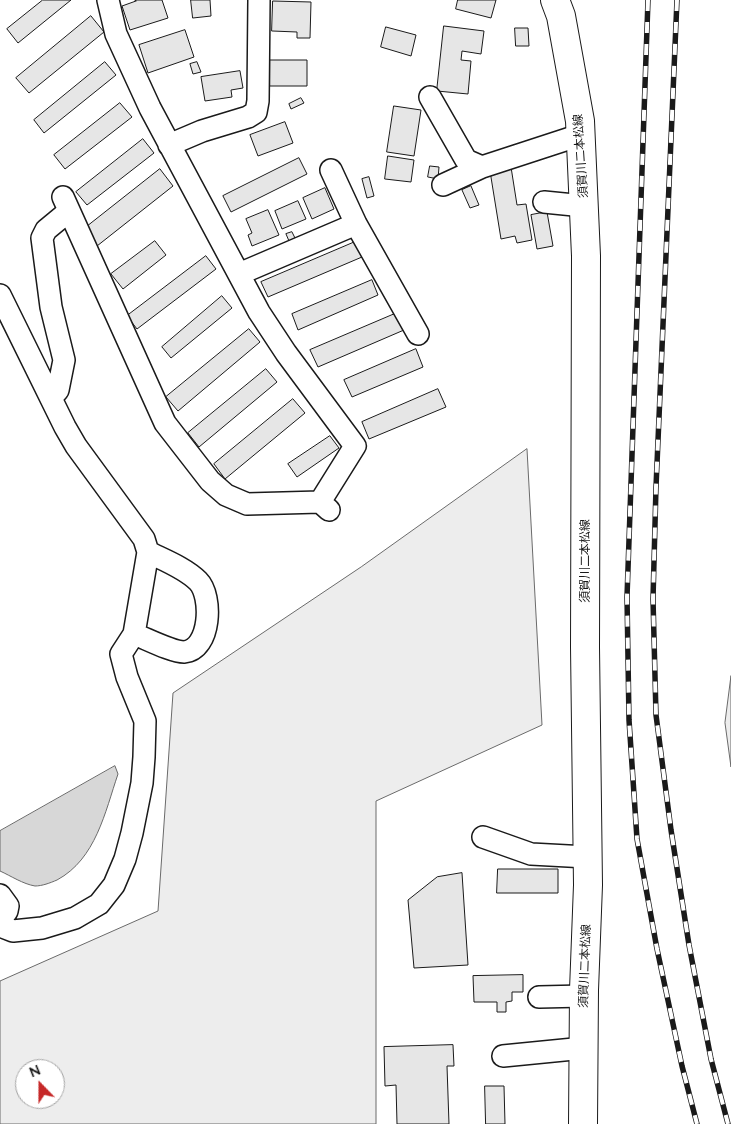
<!DOCTYPE html>
<meta charset="utf-8">
<style>
body{margin:0}
#map{position:relative;width:731px;height:1124px;overflow:hidden;background:#fff;font-family:Mulish,sans-serif}
canvas{display:block}
.north{position:absolute;left:15px;top:1059px;width:50px;height:50px;box-sizing:border-box;background:#fff;border:1px solid #a3a3a3;border-radius:50%;rotate:338deg;font-size:14px;font-weight:700;line-height:20px;text-align:center;color:#1a1a1a}
.north::after{content:'';display:block;margin:auto;width:18px;height:22px;background:#c62828;clip-path:polygon(50% 0,100% 100%,50% 72%,0 100%)}
</style>
<div id="map">
<canvas width="731" height="1124"></canvas>
<div class="north">N</div>
</div>
<script>
const ctx = document.querySelector('canvas').getContext('2d');
ctx.lineJoin = 'round';
function paint(path, color) { ctx.fillStyle = color; ctx.fill(path, 'evenodd'); }
function strokePath(path, color, width, dash) { ctx.strokeStyle = color; ctx.lineWidth = width; ctx.lineCap = dash ? 'butt' : 'round'; ctx.setLineDash(dash || []); ctx.stroke(path); }
function drawText(font, color, halo, rows, align = 'center') {
  ctx.font = font + ' Mulish,"Noto Sans JP",sans-serif'; ctx.lineWidth = 4; ctx.setLineDash([]); ctx.textBaseline = 'middle'; ctx.strokeStyle = halo; ctx.fillStyle = color; for (const [text, x, y, turn = 0] of rows) {
    ctx.save(); ctx.translate(x, y); ctx.rotate((+turn || 0) * Math.PI / 180); ctx.textAlign = isNaN(turn) ? turn : align; if (halo) ctx.strokeText(text, 0, 0); ctx.fillText(text, 0, 0); ctx.restore();
  }
}
const green = new Path2D(`
 M527 449 542 725 376 801V1124H0V981L158 911 173 693 361 567ZM25 1069H55V1099H25Z
 M731 676V767L725 723Z`);
paint(green, '#ededed');
strokePath(green, '#6a6a6a', 1);
const water = new Path2D(`
 M115 766 118 774C105 812 96 859 57 880 50 883 42 886 35 886 23 884 11 876 0 871V831Z`);
paint(water, '#d7d7d7');
strokePath(water, '#6a6a6a', 1);
const building = new Path2D(`
 M43 0H71L18 43 7 29Z
 M135 0H162L168 18 130 30 122 6 136 1Z
 M191 0H210L211 16 193 18Z
 M458 0H496L491 18 456 9Z
 M273 1 311 2 310 38H297V32L272 31Z
 M91 16 104 32 29 93 16 78Z
 M444 26 484 31 481 54 462 51 461 60 471 61 468 94 437 91Z
 M386 27 416 35 411 56 381 47Z
 M515 28H528L529 46H516Z
 M185 30 194 57 148 73 139 45Z
 M270 60H307V86H270Z
 M105 62 116 75 44 133 34 120Z
 M197 62 201 72 193 74 190 64Z
 M240 71 243 88 231 90 232 97 205 101 201 77Z
 M301 98 304 103 291 109 289 104Z
 M120 103 132 117 65 169 54 155Z
 M394 106 421 110 414 156 387 152Z
 M285 122 293 143 258 156 250 135Z
 M143 139 154 153 87 205 76 192Z
 M388 156 414 160 411 182 385 179Z
 M299 158 307 174 231 212 223 196Z
 M430 166 439 167 438 179 428 177Z
 M511 167 517 205 526 204 532 240 517 243 515 236 501 239 490 171Z
 M160 169 173 186 97 246 84 229Z
 M369 177 374 196 367 198 362 179Z
 M471 186 479 205 470 208 462 190Z
 M325 188 334 209 312 219 303 198Z
 M298 201 306 219 282 229 275 211Z
 M268 210 279 235 252 246 248 235 252 233 246 219Z
 M547 212 553 246 537 249 531 215Z
 M292 232 295 238 289 241 286 234Z
 M155 241 166 255 123 289 111 274Z
 M355 242 362 257 268 297 261 282Z
 M206 256 216 269 137 329 127 316Z
 M372 280 378 295 298 330 292 314Z
 M222 296 232 308 171 358 162 347Z
 M397 313 404 330 318 367 310 350Z
 M249 329 260 342 178 411 166 397Z
 M416 349 423 367 352 397 344 380Z
 M266 369 277 382 199 447 188 433Z
 M438 389 446 407 369 439 362 422Z
 M293 399 305 413 225 479 214 464Z
 M330 436 339 448 297 477 288 464Z
 M498 869H558V893H497Z
 M462 873 468 965 414 968 408 900 437 877Z
 M523 975V992H512V1001L506 1002V1012H497V1002H474L473 976Z
 M453 1045 454 1066H447L449 1124H397L396 1085 385 1086 384 1047Z
 M485 1086H504L505 1124H486Z`);
paint(building, '#e6e6e6');
strokePath(building, '#1a1a1a', 1);
const minor = new Path2D(`
 M108 0 116 34 150 108 259 312 286 353 355 446 320 502
 M430 97 466 160 482 167
 M169 145 202 131 248 117 256 112 258 101 259 0
 M331 170 356 224 418 334
 M443 185 482 167 580 135
 M63 197 165 423 210 481 226 495 247 504 320 502 329 510
 M544 202 584 206
 M239 274 356 224
 M0 295 65 427 76 446 144 539 148 552 134 634 121 654 127 677 145 721 144 757 142 783 132 833 125 859 114 885 99 904 75 918 42 928 13 931 0 926
 M51 398 58 390 64 360 51 307 42 238 46 230 69 211
 M134 634C145 638 172 652 184 652 211 650 213 596 198 581 185 568 164 560 148 552
 M483 837 531 854 587 857
 M0 895 8 906 7 911 0 921
 M539 997 584 996
 M503 1056 584 1048`);
const major = new Path2D(`
 M555 0 561 16 580 121 586 256 585 647 588 885 584 990 583 1124`);
strokePath(minor, '#1a1a1a', 24);
strokePath(major, '#1a1a1a', 30);
strokePath(minor, '#fff', 21);
strokePath(major, '#fff', 28);
const rail = new Path2D(`
 M648 0 627 597 629 720 637 839 657 949 682 1066 697 1124
 M677 0 656 487 653 599 656 715 671 830 689 945 711 1059 728 1124`);
strokePath(rail, '#1a1a1a', 5.5);
strokePath(rail, '#fff', 4, [11]);
drawText('12px', '#1a1a1a', '#fff', [
 ["須賀川二本松線",581,156,-94],
 ["須賀川二本松線",585,561,-90],
 ["須賀川二本松線",585,966,-88]
]);
</script>
